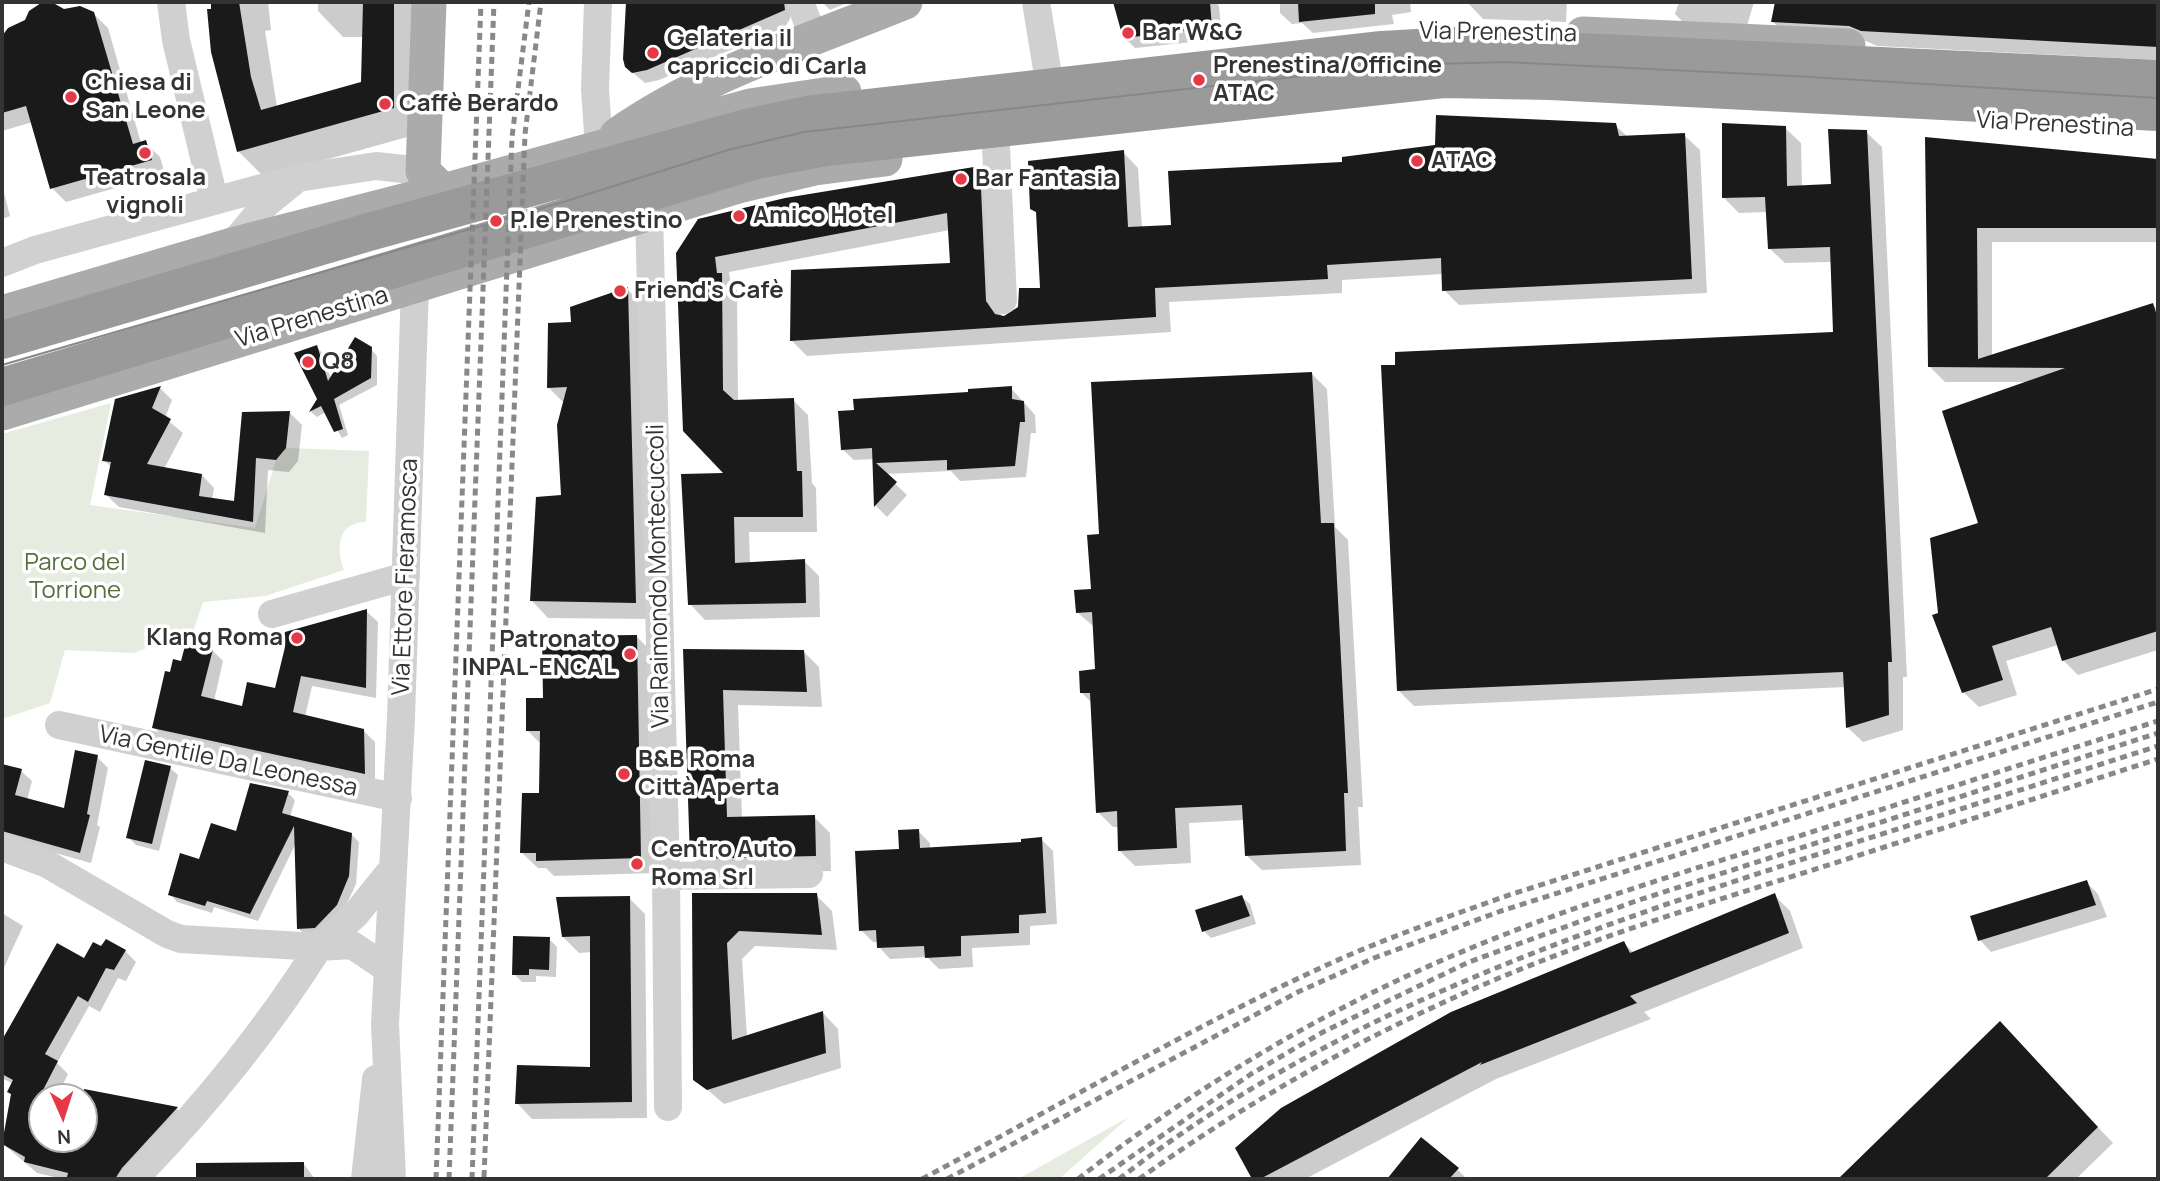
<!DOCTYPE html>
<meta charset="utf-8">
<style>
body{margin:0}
#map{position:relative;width:2160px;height:1181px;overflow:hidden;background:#fff;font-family:Manrope,sans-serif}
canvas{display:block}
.frame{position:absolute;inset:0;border:4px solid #333;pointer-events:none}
.north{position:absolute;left:28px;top:1083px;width:70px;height:70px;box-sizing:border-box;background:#fff;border:2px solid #adadad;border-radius:50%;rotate:177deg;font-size:19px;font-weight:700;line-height:28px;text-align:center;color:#333}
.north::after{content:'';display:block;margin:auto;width:24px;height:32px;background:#e63946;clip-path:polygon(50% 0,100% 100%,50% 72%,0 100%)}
</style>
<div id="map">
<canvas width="2160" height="1181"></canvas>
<div class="frame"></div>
<div class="north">N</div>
</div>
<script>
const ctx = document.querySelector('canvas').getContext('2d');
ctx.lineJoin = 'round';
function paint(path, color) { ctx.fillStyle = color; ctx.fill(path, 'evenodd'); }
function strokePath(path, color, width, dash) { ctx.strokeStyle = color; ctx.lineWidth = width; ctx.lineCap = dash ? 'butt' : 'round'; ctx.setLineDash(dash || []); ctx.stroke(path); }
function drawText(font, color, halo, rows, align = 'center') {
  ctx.font = font + ' Manrope,sans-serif'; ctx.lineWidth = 7; ctx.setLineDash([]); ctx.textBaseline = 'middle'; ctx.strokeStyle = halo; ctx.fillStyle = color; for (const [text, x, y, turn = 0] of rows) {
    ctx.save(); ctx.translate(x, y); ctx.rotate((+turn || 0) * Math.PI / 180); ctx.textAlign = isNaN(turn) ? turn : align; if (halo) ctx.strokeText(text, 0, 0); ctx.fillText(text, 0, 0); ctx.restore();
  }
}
paint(new Path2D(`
 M111 403 90 505 255 528 276 460 286 448 369 451 366 522C337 522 336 549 344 570L265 596 203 602 194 629 134 653 65 650 50 703 2 719V434Z
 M1129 1117 1059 1179H1018Z`), '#e6ecdf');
paint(new Path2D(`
 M212 2H268L271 30 265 31 277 107 362 84 363 37H343L318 11V2H420L418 134 264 177 239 152 212 51Z
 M627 2H792L790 19 785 27 659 80 645 83 626 67Z
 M822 2H849L830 10Z
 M1115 2H1215L1219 6 1222 39 1135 48 1124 37Z
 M1280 2H1410L1411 12 1392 15 1394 24 1313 33 1302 23 1292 24 1280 13Z
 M1467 2H1567L1566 22 1483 19Z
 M1679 2H1754L1746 29 1687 26 1675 14Z
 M1777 2H2135L2158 5V60L1877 46 1866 41 1789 37 1773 22Z
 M64 11 93 13 108 28 141 143 145 142 160 157 165 174 66 202 52 188 33 122 2 131V39L9 29Z
 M1615 125 1628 137 1684 135 1700 150 1707 293 1459 305 1444 290 1443 274 1342 280V293L1169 302 1171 332 807 356 792 341 952 265 950 230 729 272 731 284 737 290 738 401 793 400 808 415 812 483 816 488 817 532H749L750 564 804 561 819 576 820 617 705 620 690 604 727 475 677 253 979 168 994 183 1001 318H1005L1041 290 1038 214 1032 208 1123 152 1138 168 1142 228 1172 227 1344 164Z
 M1785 128 1801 143 1802 187 1833 186 1866 132 1882 147 1907 677H1903V730L1863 742 1847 727 1846 687 1414 706 1399 691 1835 334 1832 262 1785 263 1769 248 1768 212 1739 213 1724 198Z
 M1927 139 2158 161V242H1992V356L2153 305 2158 310V650L2078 675 2063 660 2058 645 2006 661 2017 695 1979 707 1963 692 1940 615 1980 524 2028 382H1945L1929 366Z
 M2 185 10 216 2 219Z
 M627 289 644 306 653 619 548 618 532 601 562 497 564 403 548 387 573 324Z
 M317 347 323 354 331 379 371 349 377 356V385L339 405 348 435 342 438 326 412 317 417 311 412 319 399Z
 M1312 374 1327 389 1335 527 1348 540 1363 807H1358L1361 865 1262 870 1246 855 1245 820 1189 823 1191 863 1135 866 1120 851 1119 827H1113L1098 812 1092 703 1082 693 1096 671 1094 627 1077 612 1093 591 1101 536Z
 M160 388 172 400 165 418 183 433 164 469 202 475 214 488 212 500 236 503 244 414 290 413 302 425 298 461 289 472 268 470 265 533 119 507 106 495 112 468 104 460 117 400Z
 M1011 388 1035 415 1036 433H1031L1026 477 960 481 951 471 885 474 907 495 887 517 876 506 874 459 854 460 842 449 970 394Z
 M366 611 378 622 376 698 312 686 305 717 363 730 375 742V784L165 739 154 727 172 674 183 663 212 650 223 661 214 701 243 708 276 690 286 650 282 646Z
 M636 636 652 652 656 873 554 876 546 868H538L522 853 541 795V744L528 731 544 700Z
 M685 651 804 652 819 667 822 707 738 705 742 818 814 817 830 833 831 871 708 874 692 858Z
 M97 757 108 768 97 825 100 827 91 863 2 838V765L21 771 32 781 27 800 65 810Z
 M170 768 178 775 159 851 136 845 128 837Z
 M288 793 295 800 290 817 352 835 359 842 356 884 343 912 322 935 306 936 298 928 296 843 258 921 214 907 212 913 177 902 170 894 200 861Z
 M918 831 930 843V849L1023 844 1041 839 1053 851 1057 924 1030 926V945L972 948 973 967 939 969 927 957 890 959 879 947 878 942H873L861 930 901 851Z
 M2086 882 2098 894 2107 917 1991 952 1980 940Z
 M694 895H816L832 911 837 950 755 946 742 959 747 1037 823 1013 838 1029 841 1068 724 1104 695 1079Z
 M1774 895 1790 911 1803 948 1644 1012 1651 1019 1496 1079 1305 1179H1254L1237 1149 1624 943 1634 953Z
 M1242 897 1250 904 1256 924 1211 938 1204 931Z
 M629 898 645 914 647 1118 532 1119 517 1103 592 1069V952L579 953 563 937Z
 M2 913 23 926 2 972Z
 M549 939 557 947 556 977 536 976V982H522L514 974Z
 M58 946 85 961 102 949 125 951 136 962 126 981 118 978 100 1012 89 1006 57 1063 68 1074 57 1097H42V1139H84V1091L177 1109 188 1119 135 1179H63L37 1173 2 1143 13 1084 2 1078V1044Z
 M2000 1024 2113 1143 2076 1179H1840Z
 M1421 1140 1457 1169 1467 1179H1389Z
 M303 1163 315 1179H220L219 1164Z`), '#0003');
paint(new Path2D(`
 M211 2H239L251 77 261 110 361 82 363 2H394V108L237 152 211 52 207 9H211Z
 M626 2H784L785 10 647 70 632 73 625 67 623 59Z
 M1113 2H1210L1212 28 1123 38Z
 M1298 2H1375V14L1299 22Z
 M1775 2 2158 3V47L1861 31 1849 26 1771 22Z
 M41 3 55 4 64 9 80 6 94 12 133 144 146 140 152 160 50 189 26 106 2 113V36L8 28 25 20 29 11Z
 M1436 115 1616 123 1619 136 1685 133 1692 279 1442 291 1441 258 1327 265 1328 279 1155 288 1156 317 790 341 791 270 950 263 947 213 715 257 717 273H722L723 390 734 400 794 398 797 471H802L803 517H734L735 563 805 559 806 603 688 605 681 474 723 473 683 431 676 253 698 219 785 198 980 166 986 301 995 314 1004 316 1018 307 1019 288H1040L1036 212 1030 209 1028 161 1124 150 1128 227 1171 225 1168 171 1342 162V157L1435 145Z
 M1722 123 1786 126 1787 186 1831 184 1828 129 1867 130 1892 662H1888L1889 715 1846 728 1843 672 1397 691 1381 365H1395V352L1833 332 1830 247 1768 249 1765 197 1722 198Z
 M1925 137 2158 159V228H1977L1978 359 2153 303 2158 319V631L2062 661 2051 627 1992 646 2003 680 1962 693 1932 615 1938 613 1930 538 1978 523 1942 411 2065 368 1928 367Z
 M628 287 636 603 530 601 536 497 561 495 557 425 567 387 547 388 548 323 571 322 570 307Z
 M355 337 372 347 371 378 334 399 343 429 334 432 321 406 309 412 317 399 294 353 317 345 328 381Z
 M1312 372 1321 523H1334L1348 793H1344L1346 851 1245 856 1242 805 1175 808 1177 848 1118 851 1117 811 1096 813 1090 693H1080L1079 671 1095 669 1092 612 1076 613 1074 590 1091 589 1087 535 1099 534 1091 382Z
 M161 386 152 408 171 419 147 464 202 474 199 496 234 501 242 412 290 411 286 448 276 460 256 458 253 522 104 495 111 462 102 461 115 399Z
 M1012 386V399L1024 401 1025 422H1020L1015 466 947 470V460L876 463 897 482 874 507 872 448 841 450 838 411 854 410 853 399 968 392V389Z
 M367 609 366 688 301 676 293 712 364 729 365 774 152 728 165 671 170 672 173 659 181 661 186 642 213 649 201 696 242 706 247 682 275 688 285 647 280 646 285 632Z
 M637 635 641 858 536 861V853H520L522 793H539L540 731H526V698H543L542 636Z
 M683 649 804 650 807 692 723 690 727 817 815 815 816 856 690 859Z
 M75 750 98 755 87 814 90 815 80 853 2 831V764L22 769 15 795 64 808Z
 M145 760 171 766 152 844 126 838Z
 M250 783 289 791 282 813 352 833 349 876 337 905 315 928 297 929 294 826 250 914 207 901 205 906 168 895 180 853 199 859 211 823 236 831Z
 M919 829 920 848 1021 842V839L1042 837 1046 913 1019 915V933L961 936V956L925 958 924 946 877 948 876 930 859 931 855 851 899 849 898 830Z
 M2087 880 2096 905 1978 941 1970 916Z
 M692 893H817L822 935 739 931 727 943 732 1040 823 1011 826 1053 707 1090 693 1080Z
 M1775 893 1789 933 1630 996 1637 1003 1480 1065 1482 1062 1260 1179H1252L1235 1148 1281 1108 1451 1012 1624 941 1630 953Z
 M1242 895 1250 916 1202 932 1195 910Z
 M630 896 632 1102 515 1104 517 1065 590 1067V936L562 937 556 897Z
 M513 936 550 937 549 970 529 969V975H512Z
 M106 939 126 950 114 970 106 968 88 1002 78 996 45 1054 58 1061 42 1092V1139H84V1089L178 1107 122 1168 115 1179H79L67 1177 68 1173 24 1162 25 1157 2 1144 11 1094 7 1092 13 1080 2 1074V1040L57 943 84 958 93 942 101 946Z
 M2000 1021 2098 1127 2045 1179H1838Z
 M1421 1137 1459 1168 1449 1179H1387Z
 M304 1162V1179H196V1163Z`), '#1a1a1a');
strokePath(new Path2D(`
 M171 2 176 40 214 199
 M598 2 595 89 599 147 620 154
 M800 2 814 39
 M1036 2 1047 69
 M996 146 1003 300
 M649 213 666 876 668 1107
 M232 245 267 203 293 182
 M2 263 35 250 298 178 376 166 423 171
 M272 614 406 576
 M59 725 398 798
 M2 847 47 864 167 934 181 939 319 947C266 1031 203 1108 134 1179
 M666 876 809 874
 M388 969 352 945 319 947 356 914 393 868
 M365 1179 376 1079
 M392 1179 385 1024 401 718 415 286`), '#d0d0d0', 28);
strokePath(new Path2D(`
 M429 2 423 171 443 191
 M1583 34 1848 46
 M617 135C704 74 807 42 905 2
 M2 313 232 245 458 187 750 106 844 92
 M2 413 738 186 815 168 885 159`), '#ababab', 35);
strokePath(new Path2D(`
 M2 340 369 232 746 128 807 115 1382 50 1452 46 2158 79
 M2 387 756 160 826 147 1443 79 1551 81 2158 112`), '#9a9a9a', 38);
strokePath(new Path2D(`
 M2 365 563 202 728 150 804 132 1399 65 1506 62 1793 76 2158 98`), '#888', 2);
strokePath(new Path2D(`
 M484 1177 525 134 541 2
 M436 1179 481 2
 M449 1179 494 2
 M472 1179 512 137 529 2
 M922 1179C1057 1107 1189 1028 1329 964 1388 937 1450 916 1512 894L2158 689
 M947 1179 1298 992 1374 958 1501 911 2158 702
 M1078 1179C1198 1085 1330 1006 1471 948 1577 904 1687 871 1796 837 1917 798 2038 759 2158 721
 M1099 1179 1251 1074 1323 1032 1469 962 1636 901 2158 733
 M1119 1179C1325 1020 1556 939 1800 860 1920 822 2039 784 2158 746
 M1139 1179C1240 1107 1348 1045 1462 994 1578 942 1699 906 1819 868 1932 832 2045 795 2158 759`), '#888', 5, [7, 5]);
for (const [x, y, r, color] of [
 [1128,33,7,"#e63946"],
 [653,53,7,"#e63946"],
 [1199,80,7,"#e63946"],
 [71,97,7,"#e63946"],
 [385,104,7,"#e63946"],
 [145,153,7,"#e63946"],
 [1417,161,7,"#e63946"],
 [961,179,7,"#e63946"],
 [739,216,7,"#e63946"],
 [496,221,7,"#e63946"],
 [620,291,7,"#e63946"],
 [308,362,7,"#e63946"],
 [297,638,7,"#e63946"],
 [630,654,7,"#e63946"],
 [624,774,7,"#e63946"],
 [637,864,7,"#e63946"]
]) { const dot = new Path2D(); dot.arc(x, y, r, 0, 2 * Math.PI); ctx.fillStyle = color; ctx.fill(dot); strokePath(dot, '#fff', 2.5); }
drawText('bold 24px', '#333', '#fff', [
 ["Bar W&G",1142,33],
 ["Gelateria il",667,39],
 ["capriccio di Carla",667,67],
 ["Prenestina/Officine",1213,66],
 ["ATAC",1213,94],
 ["Chiesa di",85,83],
 ["San Leone",85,111],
 ["Caffè Berardo",399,104],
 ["ATAC",1431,161],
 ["Teatrosala",145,178,"center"],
 ["vignoli",145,206,"center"],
 ["Bar Fantasia",975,179],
 ["Amico Hotel",753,216],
 ["P.le Prenestino",510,221],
 ["Friend's Cafè",634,291],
 ["Q8",322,362],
 ["Klang Roma",283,638,"right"],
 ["Patronato",616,640,"right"],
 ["INPAL-ENCAL",616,668,"right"],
 ["B&B Roma",638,760],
 ["Città Aperta",638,788],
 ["Centro Auto",651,850],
 ["Roma Srl",651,878]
], 'left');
drawText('24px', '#333', '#fff', [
 ["Via Prenestina",1498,33,1],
 ["Via Prenestina",2055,125,3],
 ["Via Prenestina",312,318,-17],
 ["Via Raimondo Montecuccoli",659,576,-91],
 ["Via Ettore Fieramosca",406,577,-88],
 ["Via Gentile Da Leonessa",228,762,12]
]);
drawText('24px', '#56703f', '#fff', [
 ["Parco del",75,563],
 ["Torrione",75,591]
]);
</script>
